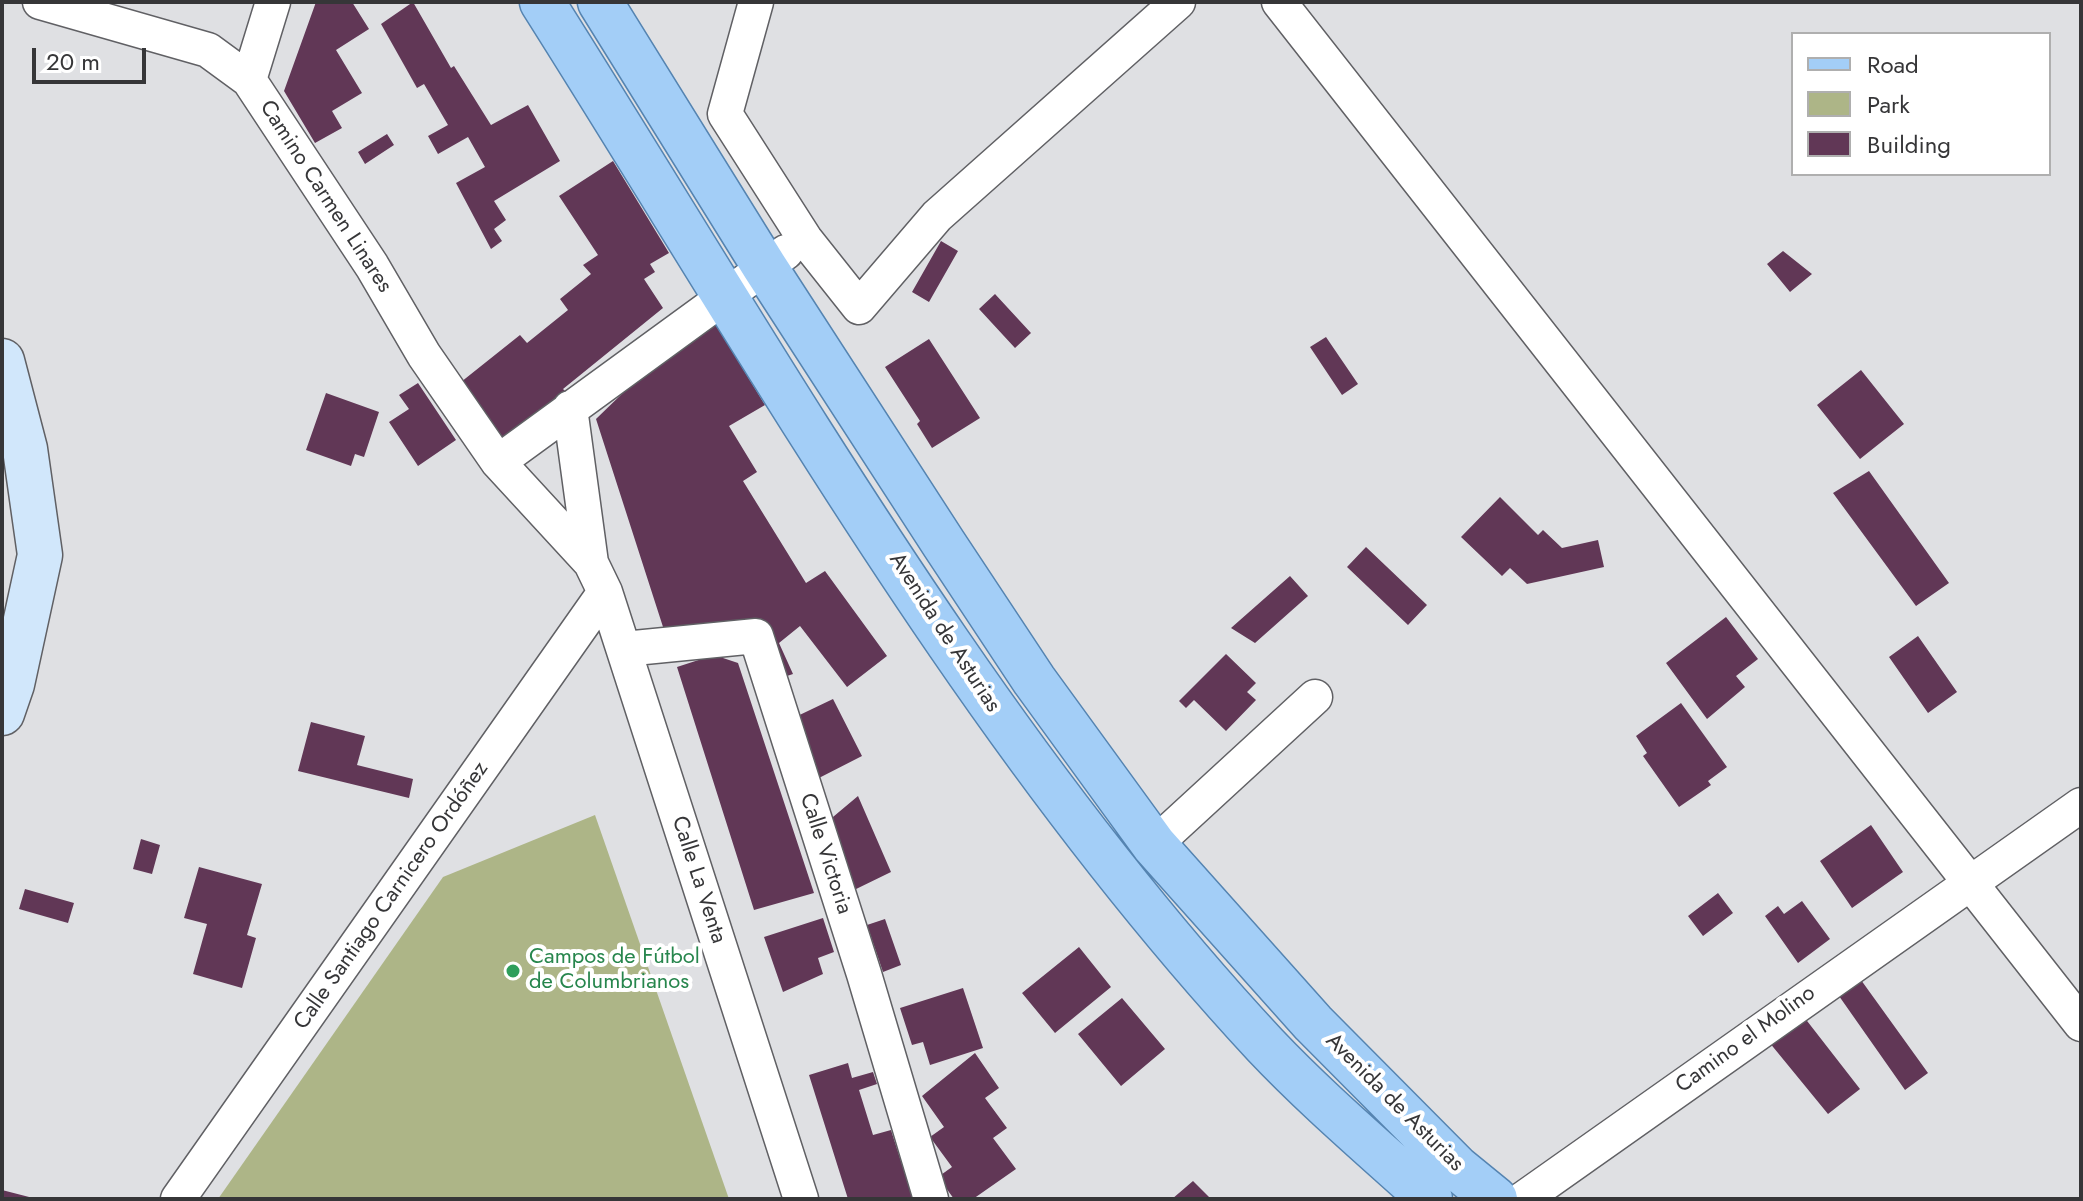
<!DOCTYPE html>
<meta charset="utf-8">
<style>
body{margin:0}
#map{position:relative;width:2083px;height:1201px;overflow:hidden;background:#dfe0e3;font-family:Jost,sans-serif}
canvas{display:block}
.frame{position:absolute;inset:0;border:4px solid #363638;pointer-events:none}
.legend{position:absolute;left:1791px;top:32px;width:260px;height:144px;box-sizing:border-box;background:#fff;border:2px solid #afafaf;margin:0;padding:10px 14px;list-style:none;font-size:24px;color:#363638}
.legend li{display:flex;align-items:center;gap:16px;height:40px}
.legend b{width:40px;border:2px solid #afafaf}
.scale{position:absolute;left:32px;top:48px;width:114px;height:36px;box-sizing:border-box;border:4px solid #363638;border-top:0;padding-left:10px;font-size:24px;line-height:28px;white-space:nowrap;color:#363638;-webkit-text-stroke:6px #fff;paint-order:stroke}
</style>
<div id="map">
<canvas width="2083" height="1201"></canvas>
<div class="frame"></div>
<ul class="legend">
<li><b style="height:10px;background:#a3cef7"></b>Road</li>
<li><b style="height:22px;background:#adb587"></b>Park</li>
<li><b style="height:22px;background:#613756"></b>Building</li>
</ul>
<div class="scale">20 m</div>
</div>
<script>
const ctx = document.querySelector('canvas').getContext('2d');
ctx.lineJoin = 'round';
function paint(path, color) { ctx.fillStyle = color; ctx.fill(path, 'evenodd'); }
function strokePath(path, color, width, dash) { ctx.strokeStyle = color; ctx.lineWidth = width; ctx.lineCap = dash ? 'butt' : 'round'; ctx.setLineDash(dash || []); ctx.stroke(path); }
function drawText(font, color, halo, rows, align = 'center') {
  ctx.font = font + ' Jost,sans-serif'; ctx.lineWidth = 8; ctx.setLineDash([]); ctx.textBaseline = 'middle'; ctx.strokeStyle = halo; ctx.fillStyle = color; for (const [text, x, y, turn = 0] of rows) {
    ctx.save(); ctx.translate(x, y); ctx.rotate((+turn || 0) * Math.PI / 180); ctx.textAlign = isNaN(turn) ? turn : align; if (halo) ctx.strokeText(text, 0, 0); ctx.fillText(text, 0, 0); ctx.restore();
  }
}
paint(new Path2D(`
 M595 815 729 1199H218L443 877Z`), '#adb587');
paint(new Path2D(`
 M316 2H352L369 29 336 50 362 93 332 111 342 128 315 143 284 91Z
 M413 2 451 68 454 66 491 125 528 105 560 161 494 201 506 220 494 229 502 241 491 249 456 183 485 167 468 137 438 154 428 136 448 125 424 84 417 88 381 24Z
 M387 134 394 145 365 164 358 152Z
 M613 161 669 253 650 264 655 272 644 279 663 308 563 389 567 393 506 442 461 382 520 335 527 343 568 310 560 299 591 274 583 265 598 255 559 196Z
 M941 241 958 251 929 302 912 292Z
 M1783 251 1812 274 1790 292 1767 264Z
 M995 294 1031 333 1015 348 979 309Z
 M715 323 765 405 729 426 757 472 743 481 806 583 825 571 887 656 847 687 800 626 779 643 793 674 781 678 755 620 664 630 596 419 662 355Z
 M1326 337 1358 384 1342 395 1310 347Z
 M929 339 980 418 932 448 917 424 920 421 885 367Z
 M1861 370 1904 424 1860 459 1817 405Z
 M418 383 456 440 418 466 389 422 409 409 399 395Z
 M326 393 379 412 364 457 355 454 351 466 306 450Z
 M1869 471 1949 583 1916 606 1833 493Z
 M1500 497 1538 535 1543 530 1562 548 1598 540 1604 567 1527 584 1510 568 1502 576 1461 537Z
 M1366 547 1427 605 1408 625 1347 567Z
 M1290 576 1308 596 1255 643 1231 628Z
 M1726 617 1758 659 1736 676 1745 687 1707 719 1666 663Z
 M1918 636 1957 692 1928 713 1889 657Z
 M1226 654 1256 683 1247 692 1256 700 1226 731 1194 700 1186 708 1179 701Z
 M714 655 738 663 814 893 754 910 677 667Z
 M833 699 862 756 817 779 787 721Z
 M1681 703 1727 767 1708 781 1711 785 1679 807 1643 756 1647 753 1636 736Z
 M311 722 365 736 357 765 413 779 409 798 298 771Z
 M858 796 891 872 852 891 827 822Z
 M1871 825 1903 872 1852 908 1820 861Z
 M141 839 160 845 152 874 133 869Z
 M199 867 262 884 247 935 256 938 242 988 193 974 207 924 184 918Z
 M25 889 74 903 68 923 19 909Z
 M1718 893 1733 913 1703 936 1688 916Z
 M1802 901 1830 939 1798 963 1765 916 1778 906 1784 914Z
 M823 918 834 952 818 958 823 974 783 992 764 937Z
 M885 919 901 965 883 972 867 925Z
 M1079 947 1111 987 1055 1033 1022 993Z
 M1861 980 1928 1073 1905 1090 1839 996Z
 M963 988 983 1048 930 1065 923 1042 912 1045 900 1008Z
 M1122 998 1165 1049 1121 1086 1078 1034Z
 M1804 1017 1860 1089 1828 1114 1769 1042Z
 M975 1053 999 1088 985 1098 1007 1128 993 1138 1016 1169 973 1199H954L938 1177 952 1167 930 1137 944 1127 922 1096Z
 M848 1063 852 1078 873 1072 877 1084 859 1090 873 1135 891 1130 913 1199H848L809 1075Z
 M1193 1181 1211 1199H1172Z
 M2 1190 33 1198V1199H2Z`), '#613756');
const street = new Path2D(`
 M40 2 208 50 249 80 372 266 424 355 498 462 591 563 605 592 801 1199
 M756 2 725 114 805 239 859 307 937 216 1178 2
 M1279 2 2081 1024
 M249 80 273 2
 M570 408 591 563
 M498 462 786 252
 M624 649 756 636 864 974 931 1199
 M1154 845 1315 697
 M178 1199 605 592
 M1523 1199 2081 805`);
const secondary = new Path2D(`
 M2 361 25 449 40 555 12 684 2 713`);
const primary = new Path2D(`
 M542 2C768 359 976 734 1265 1045 1316 1099 1375 1149 1430 1199
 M600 2 764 266 944 544 1034 680 1154 845 1313 1023 1457 1168 1495 1199`);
strokePath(street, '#606064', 37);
strokePath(secondary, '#606064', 47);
strokePath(primary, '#5584b1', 47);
strokePath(street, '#fff', 34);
strokePath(secondary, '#d1e7fb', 44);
strokePath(primary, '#a3cef7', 44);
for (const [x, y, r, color] of [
 [513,971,8,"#2e9e5b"]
]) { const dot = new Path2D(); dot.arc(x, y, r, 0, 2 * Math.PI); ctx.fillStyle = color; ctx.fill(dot); strokePath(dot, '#fff', 3); }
drawText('22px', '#363638', '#fff', [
 ["Camino Carmen Linares",325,197,57],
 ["Avenida de Asturias",944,633,57],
 ["Calle Victoria",825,854,72],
 ["Calle La Venta",698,880,72],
 ["Calle Santiago Carnicero Ordóñez",392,896,-55],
 ["Camino el Molino",1746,1040,-36],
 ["Avenida de Asturias",1394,1103,45]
]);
drawText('22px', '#27864d', '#fff', [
 ["Campos de Fútbol",529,958],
 ["de Columbrianos",529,983]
], 'left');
</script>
